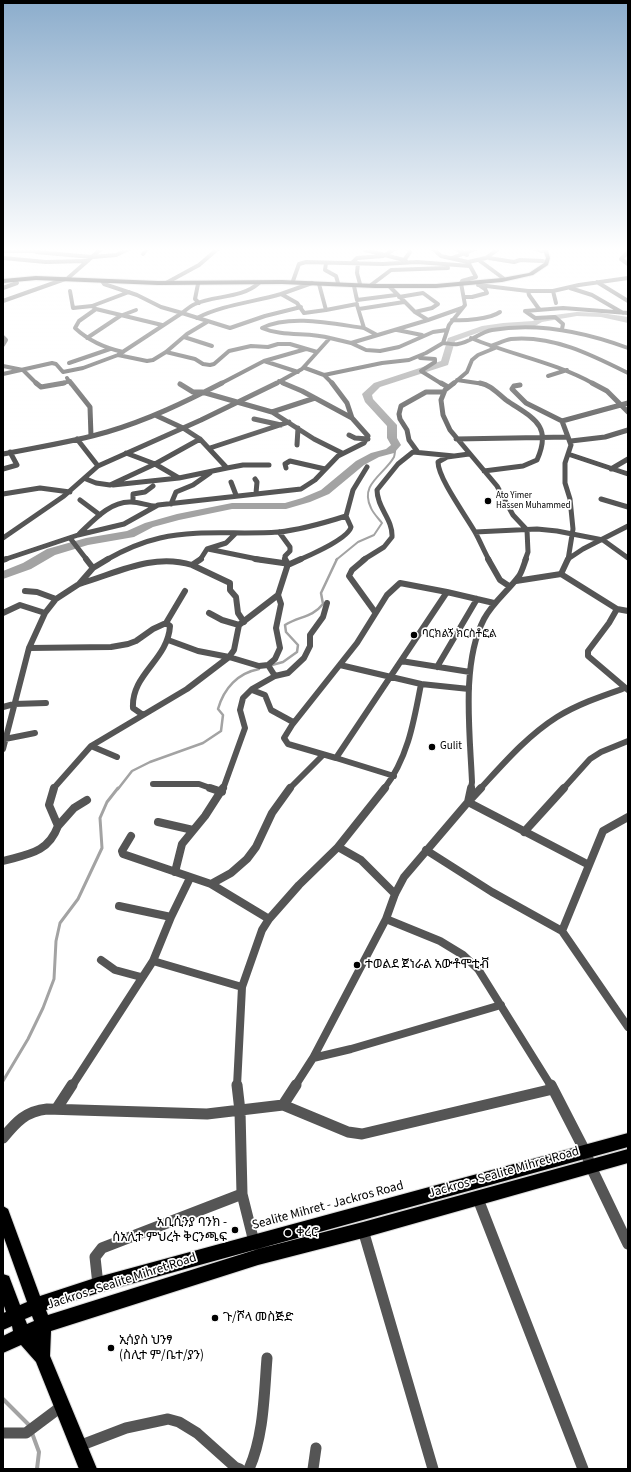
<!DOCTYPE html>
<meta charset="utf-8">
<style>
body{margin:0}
#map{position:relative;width:631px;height:1472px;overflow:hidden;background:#fff;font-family:"Source Sans 3",sans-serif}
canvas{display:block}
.frame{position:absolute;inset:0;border:4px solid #000;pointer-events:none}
</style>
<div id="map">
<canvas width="631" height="1472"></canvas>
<div class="frame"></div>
</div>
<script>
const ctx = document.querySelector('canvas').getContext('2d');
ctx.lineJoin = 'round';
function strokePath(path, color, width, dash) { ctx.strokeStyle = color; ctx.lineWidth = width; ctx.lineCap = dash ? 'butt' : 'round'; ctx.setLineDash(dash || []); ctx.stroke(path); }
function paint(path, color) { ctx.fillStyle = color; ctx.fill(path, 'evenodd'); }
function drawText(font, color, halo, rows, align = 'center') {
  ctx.font = font + ' "Source Sans 3","Noto Sans Ethiopic",sans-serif'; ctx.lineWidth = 3.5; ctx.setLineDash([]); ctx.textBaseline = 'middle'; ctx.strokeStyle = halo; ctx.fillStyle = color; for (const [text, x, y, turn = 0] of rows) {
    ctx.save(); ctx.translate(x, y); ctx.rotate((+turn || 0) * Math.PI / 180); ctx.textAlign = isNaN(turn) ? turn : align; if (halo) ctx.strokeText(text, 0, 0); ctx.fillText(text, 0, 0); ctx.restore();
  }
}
strokePath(new Path2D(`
 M336 560 358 542 374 535 382 523C378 518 373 513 371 508 359 484 384 475 394 457 395 454 395 449 396 445`), '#a3a3a3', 2);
strokePath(new Path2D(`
 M272 665 283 662 297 652 298 645 286 632 285 625C299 616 312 618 323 604L321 593 337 559
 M118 789 132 771 150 762 203 743 221 731 223 715 218 709C224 688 238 673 259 669`), '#a3a3a3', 2.5);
strokePath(new Path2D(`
 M3 1081 28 1039 43 1008 54 979 56 941 60 923 78 899 102 848 100 818 107 802 118 788`), '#a3a3a3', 3);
strokePath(new Path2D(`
 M3 1399 30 1426
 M32 1433 39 1452 37 1469`), '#a3a3a3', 4);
paint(new Path2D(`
 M577 312 601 313 628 317V323L601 317 577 316 542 322 535 326 503 328 483 331 455 341 448 365 380 387 372 395 373 399 397 425V438L401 445 394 453 379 457 364 465 329 494 310 502 286 509H232L179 520 153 527 134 537 88 545 55 555 31 569 3 579V571L23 563 47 549 86 538 127 531 145 523 177 514 232 503H285L302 498 321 490 356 461 371 453 386 449 391 445 387 438V426L365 402 362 394 374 383 441 361 448 338 482 326 503 323 533 321 539 317Z`), '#a3a3a3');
const primary = new Path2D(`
 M542 247H547L550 258 548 265 533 275 502 282 436 288H375L282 284 158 285 36 280 3 283V279L36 276 158 281 282 280 375 284H436L502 278 529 273 544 263 546 258Z
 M628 1133V1147L98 1293 46 1310 48 1315 258 1249 363 1222 628 1149V1163L363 1238 258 1265 51 1331 50 1356 97 1469H79L36 1362 21 1345 3 1353V1336L13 1331 12 1326 3 1330V1313L6 1312 3 1303V1274L9 1276 20 1305 27 1302 3 1235V1206L8 1209 40 1296 98 1277ZM32 1316 34 1321 27 1324 25 1319Z`);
strokePath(primary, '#dbdbdb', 2);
strokePath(new Path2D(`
 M40 247 36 252 92 257 103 247
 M367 247 365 250 404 260
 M431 247 441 256 468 262 476 277 462 281
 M453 247 467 255
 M531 247 542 251
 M3 251H35
 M628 252 621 259 628 264
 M143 254 149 247
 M3 258 46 262 86 261
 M452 258 481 247
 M489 258 514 262 520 260 543 261
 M480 261 503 278
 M406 262 405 259 410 252 407 247
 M468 262 486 258 501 247
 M326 263 325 270 336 276 338 283
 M352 263 357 258 383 256 398 247
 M358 263 357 273 360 284
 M68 278 92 257 116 255 129 249
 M102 281 104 284 137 295 161 307 182 313C186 310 190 306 195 304 215 295 241 299 259 283
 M293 281 299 264 306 262 383 264 417 262 470 266
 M597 282 628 301
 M166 283 199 265 220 247
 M198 284 195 299 199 303
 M319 284 326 310 357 304
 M371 285 391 270 448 268
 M478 285 528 291H553L579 285 628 278
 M354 286 357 300 396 295
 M3 288 17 283
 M570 288 592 295 623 313
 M70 291 73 308 92 306
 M528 291 529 295 539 309
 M553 291 556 303
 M129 292 92 306 96 309 162 325
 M281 294 312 283
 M399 297 423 293 438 304 432 308 415 312
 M464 297H472L487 293 485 289 479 285
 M3 301 65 279
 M357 305 364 328 377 335
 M96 309 79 321 75 328C89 341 105 348 123 352
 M359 309 404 302
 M525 311 563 308 628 313
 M525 311 535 318 555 317 563 324 562 329
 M197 318C222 305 254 302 281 294L297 303 304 313 326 310
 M428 320 462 308
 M452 320C464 321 490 319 500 312
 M397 330 422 335
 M3 337 6 340 3 345
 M184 337 212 346
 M87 338 120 316 136 310
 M330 338C308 332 283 337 262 328 290 314 334 324 364 328
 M471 338C511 355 555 362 594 384
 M351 343 428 320 415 312 390 287
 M443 343C448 343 453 345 458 344 471 342 480 332 492 330 538 322 585 332 628 348
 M491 346C497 344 505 340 511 339 553 335 592 355 628 373
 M166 352 195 359 203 364 210 365 214 364 229 351 251 346 268 347 278 344H290L317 352
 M118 355 147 361 153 360 166 352 187 334 207 322
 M420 358 435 359V362L421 371 442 384
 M264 361 306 349
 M69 363 110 349
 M3 366 23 370 37 384
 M305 368 324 375 333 384
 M3 374 52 363 56 364 63 372 83 368 118 355 182 313 230 328 265 316 301 307
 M324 375 382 363 409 360 426 353 443 343 449 325 465 305 461 283
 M548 376 567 370
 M67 378 71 384
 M457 380 484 384
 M279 381 285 384
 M60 384 70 381
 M220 384 264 361 298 372
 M275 384 302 369 330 338 351 343 366 350 380 351 399 347 433 332 447 330
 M453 384 467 372 472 360 478 355 495 348`), '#555', 4);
strokePath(new Path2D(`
 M36 383 41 387 64 383
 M71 383 90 407 91 436
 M283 383 302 391 352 418
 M441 383 448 387
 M454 383 445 390 441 400 443 415 450 430 497 486 513 515 527 530 528 552 525 560
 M480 383C491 385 497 393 506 400 532 418 553 424 537 460L523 466 484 471
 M592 383 607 391 628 412
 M180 384 193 392H202L272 412
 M520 385 514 386 512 389 526 403 562 421 628 403
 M315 398 272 412 314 439 342 453
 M254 419 281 425
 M562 421 571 445 565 463V483L570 499 573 529 568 560
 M349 435 355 438 368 439
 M77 439 98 466
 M456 439 568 437
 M571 441 605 437 628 430
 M297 445 298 428
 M210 448 289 422
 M417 451 409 440 407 430 400 419 399 414 401 406 426 392H444
 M126 453 155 464 179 478
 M3 454C38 447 73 442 107 432 148 420 185 402 222 383
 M469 454 447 457 438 462C438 478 466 516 475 532 480 541 484 551 489 560
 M568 454 628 474
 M227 468 243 465H269
 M286 468 285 464 290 461 325 469
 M3 469 17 465 10 452
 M611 469 628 459
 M86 479 96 483 110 485 155 464 200 439 183 428 155 415
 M255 479 257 482 256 493
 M231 482 236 495
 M113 485 179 478 227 468 200 439
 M3 494 40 488 70 492
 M601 499 628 507
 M80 500 100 515
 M133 502V494L145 492 153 486
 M171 504 176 492 193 485 210 473
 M279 532 290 547V551L285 556V560
 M475 532 537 529 557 531 603 540 628 558
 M79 534C93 521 110 501 131 502 140 502 148 506 156 506
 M3 538 64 496 98 466 201 420 277 383
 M70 538 87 560
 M208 549 262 560
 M568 559 583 549 628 526
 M3 560 78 535 124 524 158 505 301 489 315 480 338 456 364 443 368 436 352 418 347 403 332 383
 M106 560C122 551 142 542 160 538 198 529 239 535 278 532 301 530 324 523 346 516L353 490 367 467
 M200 560 207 549 226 543 235 534
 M299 560C310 555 348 539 351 527L346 516
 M363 560 384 547 392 537C393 519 377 508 377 490L398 464 413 452 454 456`), '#555', 5);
strokePath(new Path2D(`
 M86 559 93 568
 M255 559 290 564 301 559
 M365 559 352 570 349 576 375 612
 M488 559 500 580 509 586
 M568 559 561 574 617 609 628 611
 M3 560 6 559
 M192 565 230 583V590L236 597 238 613 244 622
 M516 581 561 574
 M400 583 447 592 336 758 288 744 284 738 292 725 357 643 387 595Z
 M79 584C117 573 152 553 192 565L201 559
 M25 591 37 592 56 599
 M447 592 494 603
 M617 609 609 623 588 651V656L628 690
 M3 613 20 605 45 613
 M209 613 222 620 239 625
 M168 640 198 651 229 657 259 666 268 665 275 659 280 648 276 628 281 604 278 595
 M29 648 111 647 128 644 136 641 153 629 166 623 185 591
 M401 661 470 672
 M340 665 421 684C414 721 408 758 384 789
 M437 667 477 599
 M275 676 288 673 304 658 310 646V635L323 617 327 603
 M421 684 469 689
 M252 690 265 695 271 710 293 722
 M3 707 14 704 46 703
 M143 715 133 708C131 674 168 660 170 626L166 623
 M5 739 35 733
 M91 746 117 757
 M3 749 29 648 45 613 56 599 79 584 93 568 108 559
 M336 758 394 776
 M153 784H199L213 789
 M53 789 91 746 187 689 229 657 234 650 239 625 278 595 288 564 285 559
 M223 789 245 728 240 710 243 698 252 689 275 676 268 665
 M289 789 323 755
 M471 789 472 782C470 733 461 663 484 619 493 602 508 591 519 576 522 572 524 564 526 559
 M480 789C504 763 527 736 557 717 578 704 602 696 625 688
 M563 789 590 759 601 752 628 741`), '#555', 6);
strokePath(new Path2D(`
 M210 788 222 792
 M471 788 468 802 481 788
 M628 817 603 831 562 931 628 1027
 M158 822 193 830
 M58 826 74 808 87 800
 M524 832 564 788
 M131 836 122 851 123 854 211 884 231 873 247 859 256 847 272 813 290 788
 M338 847 385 788
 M426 850 492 892 562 931
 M3 861C28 854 48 853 58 826L49 805 54 788
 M175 872 182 844 205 816 223 788
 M211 884 269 919
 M119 906 171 917
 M386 919 395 894 404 877 468 802 589 865
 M101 960 115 970 141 977
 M153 961 242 987
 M501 1005 351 1049 313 1058 386 919 440 941 463 955 478 969 551 1086
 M72 1086 153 961 171 917 190 878
 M237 1086 242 987 262 930 269 919 299 885 338 847 361 860 395 894
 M295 1086 313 1058`), '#555', 8);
strokePath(new Path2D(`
 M237 1085 240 1111 242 1194 254 1242
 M551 1085 586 1153 591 1167 628 1244
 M283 1105 296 1085
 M57 1108 72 1085
 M3 1138C16 1122 26 1111 47 1109L207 1114 283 1105 348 1132 362 1134 553 1089
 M478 1199 583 1469
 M363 1230 433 1469
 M98 1285 95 1257 102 1248 242 1194
 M3 1433H26L62 1406
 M79 1446 126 1428 168 1419 179 1422 197 1433 235 1467 240 1469
 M249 1469C264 1435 264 1395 267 1358
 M313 1469 316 1448`), '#555', 11);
paint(primary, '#000');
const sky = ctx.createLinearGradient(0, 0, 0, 453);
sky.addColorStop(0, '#8cadcc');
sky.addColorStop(0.55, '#fff');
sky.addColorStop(1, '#ffffff00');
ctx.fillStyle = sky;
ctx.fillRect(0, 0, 631, 453);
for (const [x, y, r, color] of [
 [488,501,4,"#000"],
 [414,635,4,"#000"],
 [432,747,4,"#000"],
 [357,965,4,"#000"],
 [235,1230,4,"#000"],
 [288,1233,4,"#000"],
 [215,1318,4,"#000"],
 [111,1348,4,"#000"]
]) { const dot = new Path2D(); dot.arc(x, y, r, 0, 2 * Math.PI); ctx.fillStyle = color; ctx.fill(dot); strokePath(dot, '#fff', 1.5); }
drawText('9px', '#000', '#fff', [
 ["Ato Yimer",496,496],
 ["Hassen Muhammed",496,506]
], 'left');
drawText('11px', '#000', '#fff', [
 ["ባርክልኝ ክርስቶፎል",422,635],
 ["Gulit",440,747]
], 'left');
drawText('13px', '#000', '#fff', [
 ["ተወልደ ጀነራል አውቶሞቲቭ",365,965],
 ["አቢሲንያ ባንክ -",227,1223,"right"],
 ["ሰአሊተ ምህረት ቅርንጫፍ",227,1238,"right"],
 ["ቀረሮ",296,1233],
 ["ጉ/ሾላ መስጅድ",223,1318],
 ["ኢሳያስ ህንፃ",119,1341],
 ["(ስሊተ ም/ቤተ/ያን)",119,1356]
], 'left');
drawText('13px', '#000', '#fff', [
 ["Jackros - Sealite Mihret Road",504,1173,-16],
 ["Sealite Mihret - Jackros Road",328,1206,-15],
 ["Jackros - Sealite Mihret Road",122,1282,-18]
]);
</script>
